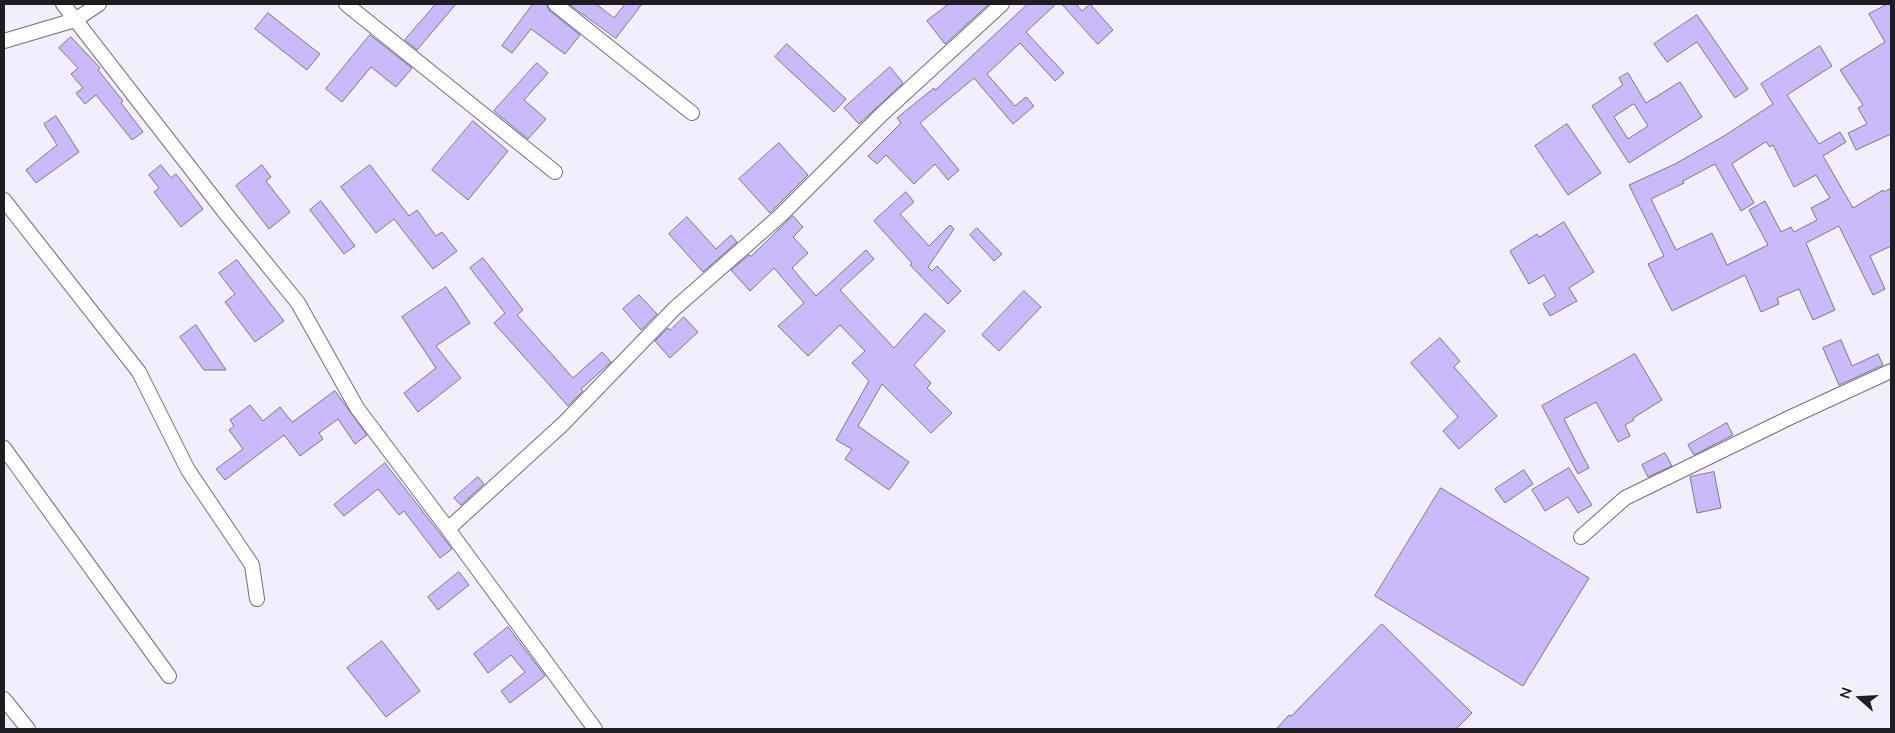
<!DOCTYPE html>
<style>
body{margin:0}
#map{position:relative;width:1895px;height:733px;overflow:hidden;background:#f2eefd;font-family:Lato,sans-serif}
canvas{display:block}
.frame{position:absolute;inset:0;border:5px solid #1e1d22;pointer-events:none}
.north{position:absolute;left:1835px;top:673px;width:50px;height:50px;-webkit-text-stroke:4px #fefefe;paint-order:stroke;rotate:289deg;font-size:14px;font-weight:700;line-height:20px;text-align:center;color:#1e1d22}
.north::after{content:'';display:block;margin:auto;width:18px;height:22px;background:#1e1d22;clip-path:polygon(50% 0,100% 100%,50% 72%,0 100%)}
</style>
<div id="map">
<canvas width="1895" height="733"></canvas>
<div class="frame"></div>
<div class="north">N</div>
</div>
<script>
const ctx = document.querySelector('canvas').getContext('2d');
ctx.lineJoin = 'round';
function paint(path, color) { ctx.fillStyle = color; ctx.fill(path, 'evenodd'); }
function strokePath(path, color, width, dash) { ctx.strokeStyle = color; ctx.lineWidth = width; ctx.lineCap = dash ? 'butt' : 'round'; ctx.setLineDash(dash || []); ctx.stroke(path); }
const building = new Path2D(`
 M436 4H456L417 50 405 40Z
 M533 4H546L550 11 580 35 565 54 531 29 512 53 502 46Z
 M569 4H596L614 18 625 4H642L616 38Z
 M949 4H989L945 44 927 21Z
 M1028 4H1056L1026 32 1064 73 1055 81 1020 43 987 74 1015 106 1026 97 1034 106 1013 124 974 78 920 123 959 170 948 180 935 164 914 184 886 155 877 164 868 156 901 123 897 118 934 88 935 90Z
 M1062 4H1076L1082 11 1090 4 1113 30 1098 44Z
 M1888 4H1891V134L1856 150 1848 133 1867 124 1858 108 1863 105 1840 70 1885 42 1869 14Z
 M268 13 320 54 307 70 255 29Z
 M1697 15 1748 89 1735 98 1697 42 1667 62 1654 44Z
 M370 35 412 68 396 87 371 67 342 102 326 89Z
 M71 37 100 68 98 70 123 101 121 103 143 132 132 140 96 95 85 104 76 93 83 88 71 74 78 68 59 48Z
 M787 44 846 99 834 112 775 57Z
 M1820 46 1832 66 1787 95 1819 144 1840 132 1846 142 1823 156 1853 208 1883 190 1884 192 1891 188V246L1870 256 1885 289 1873 295 1839 226 1806 243 1835 310 1813 320 1799 289 1777 298 1779 304 1761 312 1745 275 1672 311 1648 264 1664 256 1629 185 1675 164 1724 136 1773 104 1761 84ZM1766 142 1770 147 1773 145 1794 187 1816 175 1830 198 1811 208 1817 220 1794 232 1791 227 1781 232 1765 201 1749 210 1768 245 1727 265 1712 233 1676 250 1651 199 1684 183 1683 181 1715 164 1741 211 1754 203 1732 164Z
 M537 63 548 73 524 100 546 119 528 139 494 111Z
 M890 67 903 83 859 124 844 108Z
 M1628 73 1646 103 1680 82 1702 117 1629 163 1592 106 1623 85 1619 78ZM1634 104 1648 126 1628 139 1614 117Z
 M56 116 79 152 36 183 26 170 57 145 44 124Z
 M473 121 508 151 468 200 432 170Z
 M1567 124 1601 173 1568 195 1535 146Z
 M779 143 808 175 770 213 739 179Z
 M161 165 171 178 176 174 203 209 181 227 154 192 159 188 149 175Z
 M262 165 271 177 266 181 290 212 269 229 236 186Z
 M370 165 409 216 417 210 436 236 442 232 457 251 433 269 394 219 376 233 341 187Z
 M906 192 914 202 900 214 929 246 950 225 954 229 928 267 932 271 937 266 961 291 948 304 910 265 912 263 874 221Z
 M321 201 355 246 344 254 310 210Z
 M793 216 803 227 793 237 808 253 792 268 816 296 866 250 874 259 840 290 894 348 925 313 945 331 914 365 931 383 927 388 952 413 931 433 882 384 858 426 909 462 889 490 845 459 852 449 836 440 869 381 852 363 865 351 840 325 808 356 778 326 804 303 774 268 750 291 731 270 749 255 751 256Z
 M687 217 716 249 731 235 737 242 703 272 669 234Z
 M1564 222 1594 272 1569 288 1577 301 1550 316 1543 304 1556 296 1544 275 1529 284 1510 251 1537 234 1539 237Z
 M977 228 1002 254 994 261 970 235Z
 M483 258 523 310 517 315 573 378 602 352 611 362 581 389 583 391 568 406 494 323 505 313 470 268Z
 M237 260 284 321 255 342 225 302 235 294 219 273Z
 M446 287 470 323 436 346 461 378 418 412 404 393 436 368 402 317Z
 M1024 291 1041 307 999 351 982 335Z
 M639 295 657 314 641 330 623 309Z
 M684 317 698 332 670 358 655 341 668 328 670 330Z
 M196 325 226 370H204L180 337Z
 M1440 338 1460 361 1454 367 1497 416 1459 449 1443 431 1458 417 1411 363Z
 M1841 340 1852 366 1878 354 1883 365 1839 385 1823 348Z
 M1635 354 1662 400 1633 418 1634 420 1625 425 1630 436 1618 442 1596 402 1564 419 1589 468 1578 474 1542 406Z
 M335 391 367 435 355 444 338 419 319 433 323 439 300 456 284 435 225 480 216 469 243 449 229 430 234 426 230 420 250 405 263 421 280 407 292 422Z
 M1727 423 1733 435 1694 455 1688 445Z
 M1665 453 1672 466 1648 477 1642 465Z
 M385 463 452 549 440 558 404 511 399 515 378 489 344 516 334 505Z
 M1569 468 1592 505 1578 513 1568 497 1545 511 1532 490Z
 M1524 470 1533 484 1505 503 1495 489Z
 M1714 472 1721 508 1697 513 1690 477Z
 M478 477 484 484 461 505 454 498Z
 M1441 488 1589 578 1523 686 1375 596Z
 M459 572 469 585 438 610 428 597Z
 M1382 624 1472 713 1456 729H1276L1289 715 1291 716Z
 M508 627 545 676 510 703 501 691 525 672 511 655 488 673 474 654Z
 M382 641 420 691 386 717 347 668Z`);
paint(building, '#cbbaf9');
strokePath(building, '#7b7884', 1);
const minor = new Path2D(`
 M63 4 226 214 298 303 357 408 448 529 595 729
 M346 4 555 172
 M555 4 692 113
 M4 41 75 20 99 4
 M4 200 139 372 188 470 252 565 257 599
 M4 448 169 676
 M448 529 563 424 674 309 781 215 881 115 1002 4
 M1581 537 1625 498 1791 417 1891 371
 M4 699 28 729`);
strokePath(minor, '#726f7c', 16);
strokePath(minor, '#fff', 14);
</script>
